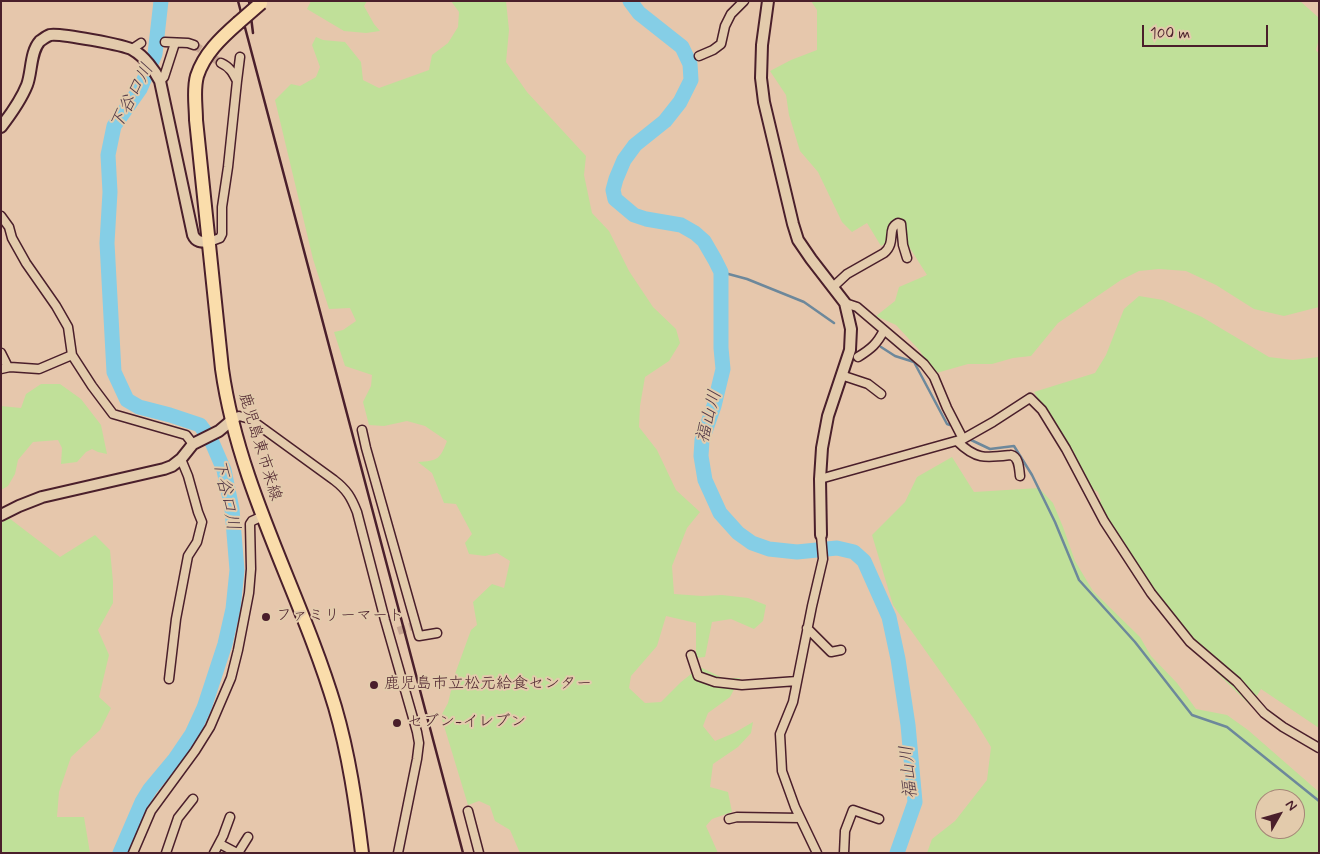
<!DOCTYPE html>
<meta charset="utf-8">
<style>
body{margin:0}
#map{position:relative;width:1320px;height:854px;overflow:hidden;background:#e6c7ac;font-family:Mynerve,sans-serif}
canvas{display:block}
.frame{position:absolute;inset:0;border:2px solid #4a1f2b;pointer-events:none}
.north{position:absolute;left:1255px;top:789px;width:50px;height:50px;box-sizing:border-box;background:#e3cbac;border:1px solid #a68678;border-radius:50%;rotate:52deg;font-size:14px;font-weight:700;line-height:20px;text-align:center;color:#4a1f2b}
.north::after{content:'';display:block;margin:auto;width:18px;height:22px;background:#4a1f2b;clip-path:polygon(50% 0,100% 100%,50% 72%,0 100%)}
.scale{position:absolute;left:1142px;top:25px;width:126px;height:22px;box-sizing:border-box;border:2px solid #4a1f2b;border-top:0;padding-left:6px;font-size:15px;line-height:18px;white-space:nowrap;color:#4a1f2b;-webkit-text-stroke:4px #e3cbac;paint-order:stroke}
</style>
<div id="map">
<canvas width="1320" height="854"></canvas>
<div class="frame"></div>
<div class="north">N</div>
<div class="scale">100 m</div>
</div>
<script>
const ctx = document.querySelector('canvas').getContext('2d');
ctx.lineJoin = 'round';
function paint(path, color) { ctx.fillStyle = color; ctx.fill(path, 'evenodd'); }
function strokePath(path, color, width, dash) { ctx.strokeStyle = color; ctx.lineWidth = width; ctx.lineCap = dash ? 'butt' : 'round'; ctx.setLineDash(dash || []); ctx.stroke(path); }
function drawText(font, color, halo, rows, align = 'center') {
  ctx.font = font + ' Mynerve,"Klee One",sans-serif'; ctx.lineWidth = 4; ctx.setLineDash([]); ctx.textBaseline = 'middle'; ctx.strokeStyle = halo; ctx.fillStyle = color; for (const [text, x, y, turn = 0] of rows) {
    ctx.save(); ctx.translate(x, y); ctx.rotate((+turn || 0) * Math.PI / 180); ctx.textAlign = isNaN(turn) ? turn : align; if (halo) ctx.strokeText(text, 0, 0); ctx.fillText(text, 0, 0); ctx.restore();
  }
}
paint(new Path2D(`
 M311 1H367L364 6 374 24 380 31 366 33 344 31 307 9Z
 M451 1H506L509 30 506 62 527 92 586 156 584 175 592 213 609 231 629 271 653 307 676 329 680 343 669 361 645 377 640 406 639 427 657 450 676 490 700 512 687 528 672 566 674 594 702 596 722 595 748 598 766 605 763 621 754 629 731 619 712 622 705 657 696 658V623L666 616 657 646 631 676 629 688 645 703 661 702 681 682 700 667 723 678H740L730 697 708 713 703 726 715 741 734 733 753 722 751 733 738 747 713 764 710 787 728 792 732 812 712 819 706 826 718 853H520L510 830 495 821 490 806 479 801 468 805 441 716 448 703 455 674 471 630 477 625 473 602 492 584 504 588 510 561 497 553 485 556 469 554 465 543 472 534 456 504 444 503 432 473 418 462C438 461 440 459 447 441L425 426 407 421 384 426 369 425 363 402 371 386 372 375 345 366 334 332 343 330 356 321 350 308 329 309 313 259 275 100 291 84 300 86 316 77 320 67 312 45 316 37 323 40 345 42 361 62 363 80 379 88 429 70 432 55 448 43 458 27 459 12Z
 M811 1H1300L1319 18V39L1316 50 1319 54V307L1284 316 1254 309 1216 285 1186 271 1159 269 1139 271 1121 280 1058 323 1031 356 1013 358 992 364H968L933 374 920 351 896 325 876 316 895 301 899 287 927 275 901 234 881 246 867 223 852 232 842 222 818 172 800 151 789 115 786 95 770 71 791 60 817 50V10Z
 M1139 296 1163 300 1202 317 1269 357 1293 360 1319 357V728L1261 689 1251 706 1207 663 1146 592 1092 506 1101 501 1098 492 1084 484 1062 439 1034 392 1095 373 1106 355 1124 309Z
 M41 384H60L81 399 101 425 107 454 98 452 92 449 86 452 77 462 61 464 62 448 58 440 33 442 18 460 15 474 8 486 1 490V406L21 408 26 394Z
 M952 457 974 492 1039 488 1053 503 1063 527 1075 561 1093 591 1140 637 1151 656 1177 683 1196 709 1227 715 1248 730 1319 792V853H927L932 839 955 821 987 780 991 747 974 719 893 605 872 535 905 502 917 477ZM1265 799H1295V829H1265Z
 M9 518 60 557 95 535 110 550 113 582V603L98 630 109 655 99 697 111 708 100 730 71 757 59 792 57 817H84L90 853H1V523Z`), '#c0e099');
strokePath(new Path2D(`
 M721 272 747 279 804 302 834 323
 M881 347 895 356 914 362 947 424 950 425
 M969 439 990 449 1014 446 1032 475 1055 522 1079 580 1135 642 1192 715 1227 727 1319 801`), '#6d889b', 2.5);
strokePath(new Path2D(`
 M630 1 639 13 682 47 690 64 691 80 680 102 665 121 635 145 624 160 616 179 613 190 615 199 634 215 646 219 681 225 695 233 704 241 715 260 721 272V348L723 369 714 406 702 440 701 456 705 480 720 513 738 533 752 543 769 549 797 552 837 548 854 552 864 561 872 579 889 617 898 659 908 725 915 802 897 853
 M120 853 142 802 150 789 175 759 192 734 204 708 225 644 233 609 237 570 232 509 224 470 211 440 200 425 170 415 139 407 127 400 114 372 107 243 110 192 108 155 114 126 140 89 155 54 161 1`), '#85cee6', 15);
strokePath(new Path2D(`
 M194 45 221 63
 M398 631 416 625`), '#c7a592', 8, [8, 4]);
const minor = new Path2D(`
 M165 42 188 43 194 45
 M132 49 141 43
 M699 56 713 50 721 44 725 26 731 14 744 1
 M160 81 164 77 175 43
 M237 81 240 57
 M1 216 9 227 12 238 26 263 56 306 68 327 72 355 92 386 113 414 186 435 193 444
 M209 242 220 238 222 234V207L228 167 237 81C233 73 230 67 221 63
 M833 287 847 274 884 253C897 242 886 229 898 223L901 224 903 245 907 258
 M845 303 857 307 924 364 934 377 947 408 963 439
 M1 353 8 367
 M858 357C871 349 877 344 884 330
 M1 369 10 367 39 369 72 355
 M841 375 868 384 881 394
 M232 420 239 416 250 419 334 480C347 490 351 497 357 512L385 620 417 732 419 743 417 759 398 853
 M362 430 366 448 419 636 437 633
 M957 441C976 460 986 458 1011 455 1019 457 1019 468 1020 476
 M820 479 963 439 993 422 1030 398 1042 410 1066 449 1104 521 1151 593 1190 642 1237 682 1264 713 1283 727 1319 748
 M807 628 831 652 841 650
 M691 655 698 676 715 682 742 685 797 681
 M169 679 176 619 188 556 197 542 202 522 198 512 188 476 181 459
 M468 811 479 853
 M729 819 737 817 800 818
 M220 844 237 853
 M133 853 151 811 195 751 210 727 231 678 238 650 249 593 251 569 250 524 252 521 263 516
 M166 853 178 818 193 799
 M214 853 223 836 230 817
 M238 853 248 837
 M817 853 795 807 782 771 780 734 793 702 812 606 823 559 821 535
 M844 853 845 831 853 810 879 819`);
const tertiary = new Path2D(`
 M768 1 762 45 761 78 764 102 793 224 798 240 811 259 845 303 851 329 850 350 828 416 822 448 820 479 821 535
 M1 127C11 114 21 100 27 85 32 72 30 52 40 41 43 39 47 36 50 35 59 33 125 45 133 50 144 56 155 71 160 81L193 235C196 242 201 242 209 242
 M1 515 19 506 42 497 164 469 172 466 181 459 193 444 219 431 232 420`);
const primary = new Path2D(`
 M238 23C221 38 204 54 197 76 193 90 196 106 196 120L222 369C239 489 301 593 335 707 349 755 356 804 362 853`);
strokePath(minor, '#4a1f2b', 11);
strokePath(tertiary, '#4a1f2b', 14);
strokePath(primary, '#4a1f2b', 16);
strokePath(minor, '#e3cbac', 8);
strokePath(tertiary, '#e3cbac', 10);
strokePath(primary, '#faddab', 12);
strokePath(new Path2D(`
 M238 1 463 853
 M249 1 253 33`), '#4a1f2b', 2.5);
const primaryBridge = new Path2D(`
 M238 23 261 3`);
strokePath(primaryBridge, '#4a1f2b', 16, []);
strokePath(primaryBridge, '#faddab', 12);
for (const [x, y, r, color] of [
 [266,617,5,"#4a1f2b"],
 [374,685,5,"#4a1f2b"],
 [397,723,5,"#4a1f2b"]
]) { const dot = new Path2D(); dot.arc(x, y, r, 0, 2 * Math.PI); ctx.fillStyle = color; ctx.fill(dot); strokePath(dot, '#e3cbac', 2); }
drawText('16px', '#4a1f2b', '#e3cbac', [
 ["鹿児島東市来線",259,447,73]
]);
drawText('16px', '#4a1f2b', '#e3cbac', [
 ["ファミリーマート",276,617],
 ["鹿児島市立松元給食センター",384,685],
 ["セブン-イレブン",407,723]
], 'left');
drawText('italic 18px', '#533947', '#e3cbac', [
 ["下谷口川",133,97,-62],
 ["福山川",710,417,-75],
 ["下谷口川",225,495,78],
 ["福山川",910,772,-95]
]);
</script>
